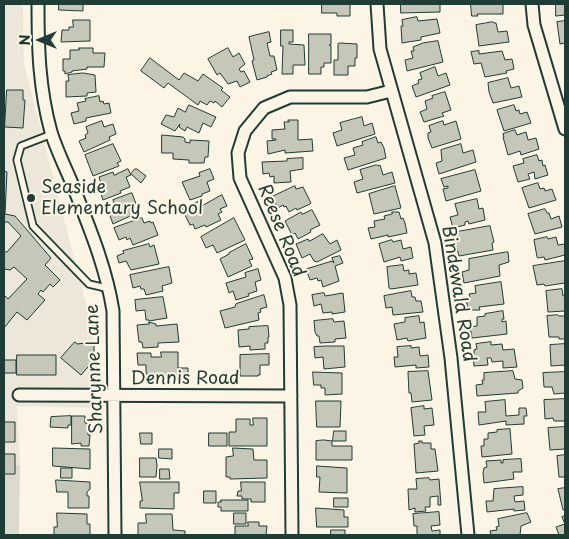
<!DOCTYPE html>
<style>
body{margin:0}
#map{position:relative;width:569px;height:539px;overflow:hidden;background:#fcf5e5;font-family:"Playpen Sans",sans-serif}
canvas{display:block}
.frame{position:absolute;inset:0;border:5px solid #1f3d34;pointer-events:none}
.north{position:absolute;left:15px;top:15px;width:50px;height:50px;-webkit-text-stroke:4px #fcf5e5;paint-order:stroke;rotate:270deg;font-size:14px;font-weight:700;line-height:20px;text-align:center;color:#1f3d34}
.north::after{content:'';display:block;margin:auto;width:18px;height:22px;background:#1f3d34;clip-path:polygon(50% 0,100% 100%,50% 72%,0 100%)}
</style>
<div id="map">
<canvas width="569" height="539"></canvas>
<div class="frame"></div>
<div class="north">N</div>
</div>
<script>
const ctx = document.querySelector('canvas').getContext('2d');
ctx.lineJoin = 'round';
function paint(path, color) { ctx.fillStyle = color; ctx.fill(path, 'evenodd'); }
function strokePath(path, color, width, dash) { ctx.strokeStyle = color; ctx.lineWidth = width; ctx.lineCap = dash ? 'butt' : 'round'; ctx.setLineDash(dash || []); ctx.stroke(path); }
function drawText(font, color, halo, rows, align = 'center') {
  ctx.font = font + ' "Playpen Sans",sans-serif'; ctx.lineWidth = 4; ctx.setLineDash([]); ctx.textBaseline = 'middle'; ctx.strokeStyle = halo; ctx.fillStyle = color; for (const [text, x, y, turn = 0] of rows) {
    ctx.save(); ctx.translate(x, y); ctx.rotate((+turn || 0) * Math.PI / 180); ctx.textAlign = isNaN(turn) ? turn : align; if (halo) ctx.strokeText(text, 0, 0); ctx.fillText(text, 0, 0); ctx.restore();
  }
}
paint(new Path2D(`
 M4 4H23L24 64 93 331 101 408 17 406 20 465 4 464Z`), '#ece7d8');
paint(new Path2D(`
 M4 464 20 465 19 535H4Z`), '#dcdacc');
const building = new Path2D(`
 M59 4H83V11L59 10Z
 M322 4H350V16H337V13H322Z
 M401 4H440V12L401 13Z
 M471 4H503V14H477L478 16H472Z
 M556 4H565V15L556 16Z
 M417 17 418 21 437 19 440 33 421 37V40L402 43 401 26H403L402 20Z
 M73 20H90V41L61 42 62 30H69V27H73Z
 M565 21V43L560 44 557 22Z
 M493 22 494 23H496L498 32 507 31 509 42 479 46 476 25Z
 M281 30H293V42H289V44L304 45 305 65H293V74H282L283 46H281Z
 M269 32 271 42 267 43 270 56H274L277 70 271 72 272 74 267 76V77L257 80 252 61 254 60 249 37Z
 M309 34H331V45H329L331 46V63H324V67H321V74H309Z
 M438 41 443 62 407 71 405 60 413 58 411 51H414L413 47 423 43Z
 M340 43 357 44V58H355V66H348V75H334V60H338V44Z
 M79 48H93V53H105L104 67H87V69L72 71V72L65 74V71H63V59H70V50H79Z
 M228 48 233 57 239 53 245 64 239 69 241 72 244 71 250 82 240 87 237 81 228 84 220 73 217 75 208 59Z
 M479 51V54L502 51 505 60 512 59 514 69 506 71 507 73 485 77 481 63 474 64 471 52Z
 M150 58 179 80 184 73 198 81 203 74 223 88 221 90 230 97 222 107 215 101 214 103 210 101 207 105 200 101 198 105 168 83 164 88 141 71Z
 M435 67 438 76 446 73 450 85 416 97 412 86 419 83 418 80 422 79 420 73Z
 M83 73 95 75 96 92 87 93V96L66 97V81H69L68 75Z
 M508 78 511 88 519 86 522 97 493 103 489 92 488 83Z
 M7 90H23V100H25L23 128 5 127Z
 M445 92 451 110 442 113 444 116 424 122 420 112 427 109 425 101 433 98 432 96Z
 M99 96 100 102 103 101 104 104 109 103 111 113 86 118V121L74 124 71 113 79 111 77 103 86 101 85 99Z
 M189 105 216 117 211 127 203 123 199 133 187 127 185 131 179 127 180 124 175 131 161 124 166 115 174 117 178 108 185 112Z
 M514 105 516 111 519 110 520 114 527 112 531 123 504 131 497 110Z
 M362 117 364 126 372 123 375 134 337 146 333 133 342 130 340 123Z
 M288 120H298V140L312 139 313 151 285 153V150L268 154 267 141 276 140V139H272V130L285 129 284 122H289Z
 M102 121 104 127 113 124 116 134 109 137 110 140 84 152 79 141 86 138 85 135 88 133 86 127Z
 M443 121 444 125 456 121 461 139 432 148 428 138V133L431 132 429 126Z
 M515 130 517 135 526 132 528 140 536 138 539 149 521 155 520 151 508 155 503 137H504L503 134Z
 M162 135 183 137 185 139V142L190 143V140L209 141 208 157H205L204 163H189V160L173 159V153H162Z
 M376 137 378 143 381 142 384 148 386 158 348 170 344 158 355 155 353 148 363 145 362 142Z
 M113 144 121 161 117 163 119 166 93 176 85 155Z
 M461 144 463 153 473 150 476 162 439 174 436 163 442 161 441 150Z
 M537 155 539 161 542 160 543 166 545 165 548 175 535 179 534 172 528 174 530 179 518 182 513 166 524 163 523 159Z
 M303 158V169L290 171 291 182 274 183V176L270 177 269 173 263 174 262 162 287 161V159Z
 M377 165 378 166 380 165 383 175 392 172 395 183 357 193 354 182 363 179 360 170Z
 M128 169 131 175 126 177 130 187 120 191 121 193 103 200 98 185 101 184 99 177 113 172 114 175Z
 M135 169H137L146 176 141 183 131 174Z
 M210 169 214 179 207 182 210 191 202 194V196L190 200 182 182 200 176 199 173Z
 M475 170 481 191 446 201 443 189 448 188V186L444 187 441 179Z
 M4 171 7 172 5 214 15 216 51 258 45 265 60 280 53 287 50 284 43 292 41 290 38 294 45 300 27 320 17 312 4 328V295L8 299 27 279 14 267 10 270 4 269ZM5 222H8L21 236 7 252H4Z
 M538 183 540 189 544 188 545 191 552 189 556 200 529 208 522 188Z
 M295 186 296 189 303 187 311 203 310 204 297 210 296 208 289 212 286 206 284 207 283 205 278 208 272 197Z
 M395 186 401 208 374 214 369 194Z
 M132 193 139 212 113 224 109 213 117 211 113 200Z
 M222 195 227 206 220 209 222 212 218 214 221 220 206 227 205 225 195 229 193 224 190 225 182 209 199 201 201 206Z
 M477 199 479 209 483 208 485 220 469 224 468 221 465 222V225L453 228 450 217 458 215 455 204Z
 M545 209 547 213H549L551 219 559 216 562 227 535 234 528 214Z
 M312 210 320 225 310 230 311 232 298 239 295 233 292 235 285 221 301 212 302 214Z
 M392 212H399L401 219 403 218 405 223 407 233 388 237V235L371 239 368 228 375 227 374 221 385 219 384 216 392 214Z
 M142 218 144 223 150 221 151 223 153 222 158 235 133 245 130 238 127 240 126 237 119 240 114 228Z
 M234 218 245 240 217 253 213 245 206 248 201 237Z
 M490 226 494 242 492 243 493 250 459 256 456 245V239H458L457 232Z
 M323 234 330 244 337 240 341 250 317 262 314 261 310 254 302 258 296 244 308 239 309 241Z
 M547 237 548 239 556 237 558 245 565 244V255L545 260 544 257 538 258 537 257 534 240Z
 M392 240 393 242 401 240 403 249 411 247 413 258 401 261 400 257 384 262 379 244Z
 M149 244 150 247 154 245 159 264 131 270 126 261 119 263 117 256 124 253 123 251Z
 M246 244 253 259 249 260 252 266 228 277 220 259 229 254V253Z
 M506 252H508L509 262 499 265 500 276 464 283 462 272 469 270V259Z
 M340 256 343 263 335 266 339 281 323 287 321 280 318 281 317 278 310 280 306 269 332 261 334 263 332 258Z
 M565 261V283L545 286 544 284 537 285 533 266Z
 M403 265 404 271 409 270V274L416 273 418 285 391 289 389 288 387 267Z
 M169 267 172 283 162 286 163 291 146 295 144 289H141L140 286 133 288 130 275Z
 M258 269 261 280 255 282 257 291 248 294 249 296 236 300 233 291 229 293 226 283 246 277 245 273Z
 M501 282 504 304 479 307 480 310H468L466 298H470L469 294 476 293 475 286Z
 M562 289 563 296 565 295V311L548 312 546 291Z
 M411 291 412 297H415L416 301H421L423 312 393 315 392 307 386 308 384 296Z
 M324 293 325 296 343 293 345 312 332 314V312L323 313 321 304 314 306 312 295Z
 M264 295 267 307 260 309 261 312 258 313 259 320 225 328 220 311 235 307 236 304Z
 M163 297 167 318 149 321V320H146L145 310 136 311 135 300Z
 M503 311 504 319H502V322L506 321 507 334 472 338 470 327 477 326V317L485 316V314Z
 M558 315 559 316H565V339H559V337H549L547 316Z
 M419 316 420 323 424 322 426 338 408 341 407 338 397 340 394 324 405 322V318Z
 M333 319 334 322 344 321 346 338 335 339V342L320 343 319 336H317L315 332 314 321Z
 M149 322 156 324V326L177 324 179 342 158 343V347L143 348 142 342H139L137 325 149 324Z
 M268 326 269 337H268V343H265V349L250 350V346L239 347 238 330 249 329V327Z
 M75 342 77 344 94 342V355L92 357 95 359 81 375 61 358Z
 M491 342V345L502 344 503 350 514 349 517 367 503 368V361L492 362 491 358H487L488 365 474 366 473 355H474V350L477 349 476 344Z
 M565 344V365L551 366 550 345Z
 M326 346H344L345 367 324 369 323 357 315 358 314 347Z
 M411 346V348L419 347 420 356 428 355 429 367 416 368V365L395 367 394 357H398L397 347Z
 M161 352H178V368H188V376H154V374H146V365H138L137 353H151V357H161Z
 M269 354V365H260V375H258V376H240V355Z
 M17 355H56V375H17Z
 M4 360H16V373H4Z
 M428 371 432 400 412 402 411 393H409L408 372Z
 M513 371 515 379 522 380 523 388 518 391V393L477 396 476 385 483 384 482 380H484V373Z
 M313 372 342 373V394L325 395V388H321V385H314Z
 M565 372V393L554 394 552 387H544L543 373Z
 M565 399V421H554L553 418 545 419 544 400Z
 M505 400 506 416 519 415V408H526L527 416H524V424L506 425V421L479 425 478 412H486L485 402Z
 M316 401H341L340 427H317Z
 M424 406V409L432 408 434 425 424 426 425 435 414 436 411 408Z
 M71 416V425H68V428L50 427 51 417Z
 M72 416H85V423H87L88 426V435H90L89 446H81V443L72 444Z
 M253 418H267V446H229V432H236V419H250V425H253Z
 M4 422H15V442H4Z
 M565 427V449L550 450 548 428Z
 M510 429 512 454 482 457 481 446H484V439H488V433L497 432V430Z
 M334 431H346V441H333Z
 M140 433H152V444H141Z
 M209 433H227V446H209Z
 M324 440 332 441V446H352V460H316V441Z
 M419 441H422V443H431V449H435L438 471 416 473 414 444 419 443Z
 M53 448 90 449V469L53 466Z
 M233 448 253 449 254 460H267V478L230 479V477H226V457L233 456Z
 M159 449H172V459L159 458Z
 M4 454H15V474H4Z
 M565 455V477H559L557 456Z
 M140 458H156L157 465 156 477H140Z
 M521 459 522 472H513L514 479 484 483 483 473 484 468 487 467 486 461 501 460V463H503V460Z
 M317 466 347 468V493L319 492 320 477H317Z
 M61 468H72V478H61Z
 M160 469H169L170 479H160Z
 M429 478 430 480 439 479 441 505H438V496L430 497V507H425L426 511 415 512V508L409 510 408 489H417L416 479Z
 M56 480 90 482V489L87 492V496H89V508H68V492H57Z
 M140 482H179V493H174V509L140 508V501H142Z
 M241 482H265V502H251V499H242V496H237L238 491H241Z
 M523 487V495L514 496 515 502 524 501 525 510 514 511V509L487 512 486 501H493L494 489Z
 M565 488V509L563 510 558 489Z
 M204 491H216V503H204Z
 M334 498H348V507H334Z
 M221 500H248V511H221V507H218V502H221Z
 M316 508 344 510V517H348V527H317Z
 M439 512 440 525 431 526 432 531 440 530V535H417V526H414L413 514Z
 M57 513 87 514V524H90V535H54V527H57Z
 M234 513H246V524H234Z
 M527 513 531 522 521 526 520 535H491L490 531 497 530 496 527 499 526 498 519Z
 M146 514H172L173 530 185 531V535H193H138V523H146Z
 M565 516V535H559L556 527 565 524 562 517Z
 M248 522H259V526H267L266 535H235V526H248Z
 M331 530H345V535H331Z`);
paint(building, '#c5c7b9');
strokePath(building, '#1f3d34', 1);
const lane = new Path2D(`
 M52 134 21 146 17 160 33 226 89 284 110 289`);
const street = new Path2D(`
 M38 4C38 49 39 88 51 132 56 148 64 165 71 181 88 224 106 266 113 311L115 535
 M377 4 380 49 435 243 451 358 468 535
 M532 4 534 25 565 129
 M19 395 291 396
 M292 535 290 305 285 278 240 178 238 153 245 131 264 108 290 97H367L391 91`);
strokePath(lane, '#1f3d34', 9);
strokePath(street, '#1f3d34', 15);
strokePath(lane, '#fcf5e5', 5.5);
strokePath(street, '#fcf5e5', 11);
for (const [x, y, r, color] of [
 [31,198,5,"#1f3d34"]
]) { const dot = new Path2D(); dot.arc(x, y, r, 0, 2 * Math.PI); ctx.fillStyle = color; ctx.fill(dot); strokePath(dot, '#fcf5e5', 2); }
drawText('18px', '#1f3d34', '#fcf5e5', [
 ["Seaside",41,188],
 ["Elementary School",41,209]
], 'left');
drawText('18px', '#1f3d34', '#fcf5e5', [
 ["Reese Road",281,231,68],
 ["Bindewald Road",458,294,81],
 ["Sharynne Lane",95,369,-92],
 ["Dennis Road",185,379]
]);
</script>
